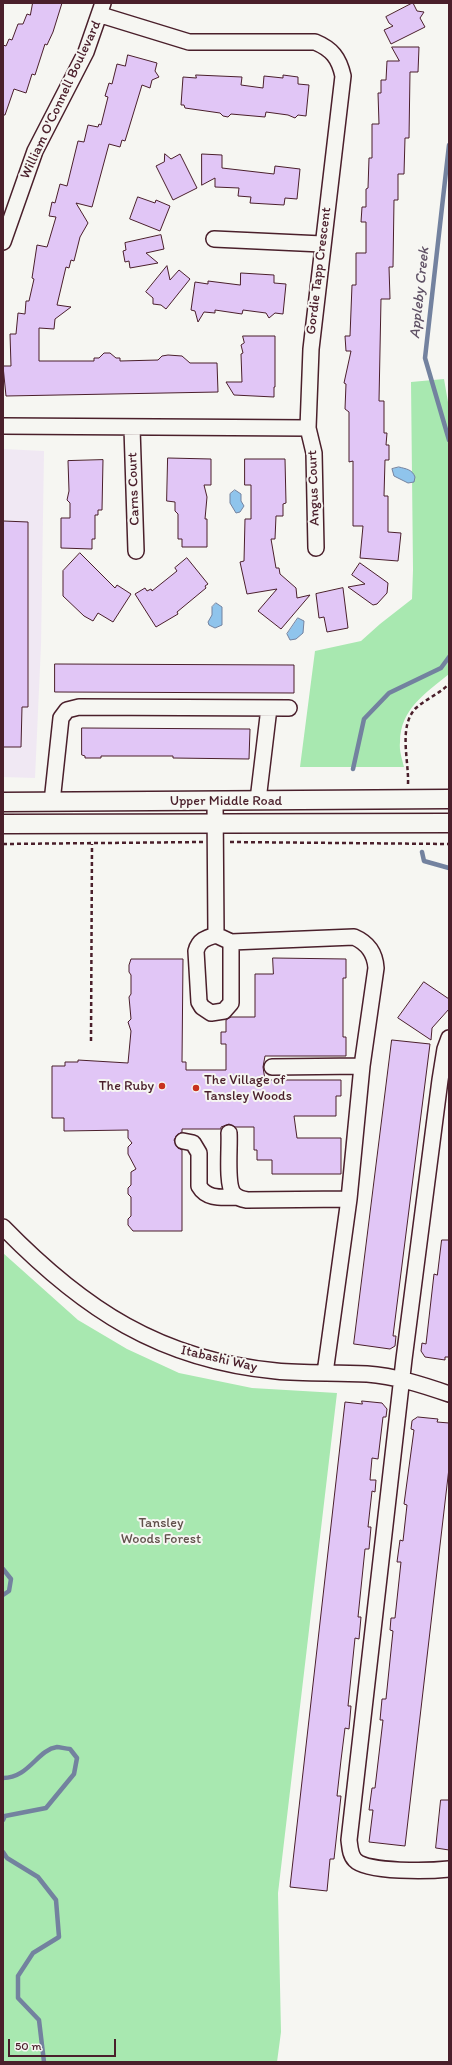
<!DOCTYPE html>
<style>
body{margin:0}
#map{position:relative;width:452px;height:2065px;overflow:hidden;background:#f6f6f2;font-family:Itim,sans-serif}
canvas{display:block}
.frame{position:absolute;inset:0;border:4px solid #4a1f2b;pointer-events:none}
.scale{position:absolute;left:8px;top:2039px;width:108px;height:18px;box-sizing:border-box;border:2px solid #4a1f2b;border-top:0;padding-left:5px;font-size:12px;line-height:14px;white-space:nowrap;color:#4a1f2b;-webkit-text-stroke:3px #f6f6f2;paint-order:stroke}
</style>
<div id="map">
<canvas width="452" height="2065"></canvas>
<div class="frame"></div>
<div class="scale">50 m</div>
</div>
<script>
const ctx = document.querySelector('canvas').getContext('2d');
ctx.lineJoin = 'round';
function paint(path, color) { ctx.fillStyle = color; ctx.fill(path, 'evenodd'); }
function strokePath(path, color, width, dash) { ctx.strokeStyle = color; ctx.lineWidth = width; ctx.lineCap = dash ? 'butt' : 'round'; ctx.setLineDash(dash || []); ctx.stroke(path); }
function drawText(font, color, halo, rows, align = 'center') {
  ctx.font = font + ' Itim,sans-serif'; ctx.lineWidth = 4; ctx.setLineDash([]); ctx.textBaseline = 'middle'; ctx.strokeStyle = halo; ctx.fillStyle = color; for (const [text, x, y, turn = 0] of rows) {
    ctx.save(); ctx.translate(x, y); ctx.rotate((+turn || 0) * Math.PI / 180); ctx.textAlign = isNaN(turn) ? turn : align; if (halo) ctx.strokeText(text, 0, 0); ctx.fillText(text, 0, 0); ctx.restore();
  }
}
paint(new Path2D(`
 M3 449 44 451 41 645 35 778 3 777Z`), '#f0e8f3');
paint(new Path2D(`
 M444 379 449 408V674C426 693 400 709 400 742 399 750 402 759 404 767H300L315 651 361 641 380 624 412 599 413 570 411 382Z
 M3 1253 78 1320 127 1349 179 1373 252 1388 337 1393 278 1893 281 2032 277 2062H3Z`), '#a8e8b0');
const water = new Path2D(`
 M399 467C406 469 412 469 415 477L414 482 408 483 394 476 392 469Z
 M235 490 241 494V501L244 506 240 512 236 513 230 503V494Z
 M216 603 222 607V625L215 628 209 625 208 622 212 615V607Z
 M298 618 304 621 303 633 296 639 290 640 287 634Z`);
paint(water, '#8fc4ec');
strokePath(water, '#73829f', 1);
strokePath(new Path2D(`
 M449 145 425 358 449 440
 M353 769 364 719 389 693 441 668 449 657
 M422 852 424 861 449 868
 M3 1569 11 1579 9 1591 3 1595
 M3 1778C29 1778 37 1750 57 1747 60 1747 66 1749 70 1749L77 1758 74 1774 46 1808 5 1816 3 1820
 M3 1852 7 1858 38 1877 56 1900 59 1937 33 1953 18 1976V1998L39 2020 44 2062`), '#73829f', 4.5);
const building = new Path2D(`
 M33 3H62L53 32 47 45 45 44 35 75 32 74 26 93 14 89 5 115H3V45L6 46 9 39 12 40 18 24H23L27 14 30 15Z
 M413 3 417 11 424 12 420 18 425 27 391 44 384 30 393 26 389 23 386 17Z
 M392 47H419L418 72H410L409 138H405L404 174H398V200H394L393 267H389L390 299H381L379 401H384V433H387L386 445H389V460H385L384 496H388V532L401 533 398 561 360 558 363 526H353V461L349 462V412L345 409 346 384 344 383 351 351H346L345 336H350L352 285H356V253H366V222H361L362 207H366V189L368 188 369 158H372V124H379L378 93H381V80H386L387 61H399Z
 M128 55 157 63 155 71 159 77 152 80 150 88 142 85 125 141 122 140 120 147 109 144 92 207 76 203 88 223 80 237 74 261 71 260 69 268 66 267 57 305 71 307 55 319 54 329 39 328V361H94V358H99L104 353H110L116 358H120V361L158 360 162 356 168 355 182 356 190 363H217L218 392 6 396 3 366H11L10 334H16L18 313 25 314 26 301H29L34 279 32 278 37 245 47 247 48 244 56 217 49 216 52 202 55 203 60 184 67 186 78 141 84 142 88 125 98 127 99 124 101 125 108 97 105 96 109 83 112 84 117 64 125 66Z
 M196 75 242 77 241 85 263 88 264 76 283 78V75L298 77V84L309 85 306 116 298 115 295 118 288 115 266 112 265 117 231 114 228 117 223 116 220 113 185 108 184 105H181L183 77 196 78Z
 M165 154 171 159 180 154 197 188 173 200 156 166 164 162Z
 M202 154 222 155V168L274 174 275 166 300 169 297 199 285 198 284 205 250 203 251 197 238 196 239 188 215 187V178L202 185Z
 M138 197 155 203 156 200 170 206 160 231 130 219Z
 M161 235 164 249 146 253 158 263 130 268 129 261 125 262 123 251 126 250 125 243Z
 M167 266 170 280 179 270 190 279 166 309 161 305 153 304V298L146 292Z
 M241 273 274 275V283L286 284 283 314 275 313 269 318 266 313 243 310 242 314 215 310V313L204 312 198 322 195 311 191 310 195 282 208 284V281L240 285Z
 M243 336H275V387H274V397L234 395 226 382H242L241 354 243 353 241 345 244 343Z
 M168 458 211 459V485H204L207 497 205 519H207V547H182V539H178V514L175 511V502L167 501Z
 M245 459H285L286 503 283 504V516H276L275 539H271L276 568H279L280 574 296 588 297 598 310 595 281 629 258 611 277 589 247 594 240 562 244 561 245 519H251V485H245Z
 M103 460 102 510H98V515H95V539H92V549L61 548V518H70V503L67 500 69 491 68 461Z
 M3 521 28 522V707H22L21 747H3Z
 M80 553 115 588 117 585 131 594 113 622 98 613 93 621 84 616 63 596V571Z
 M187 558 208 584 205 586 206 588 177 612 178 614 156 627 135 594 145 588 147 591 151 589 152 591 177 571 175 568Z
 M360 563 388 583 387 593 377 604 373 605 348 587 365 584 352 575Z
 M343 588 348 628 327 632 324 617 319 618 316 594Z
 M55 664 294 665V693L55 692Z
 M82 728 250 729 249 759 173 758V756H101V758H85V756L82 755Z
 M273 958 346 959V978H343V1037H346V1056H265L263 1067 265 1080H341V1096H336V1116H294L297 1138H341V1174H272V1160H257V1150H254V1127H235L229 1124 221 1127V1129H182V1132L177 1135 174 1140 177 1147 182 1150V1231H133L128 1225V1219L131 1216V1197L128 1194V1188L131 1185V1172L136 1169 128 1154V1147L132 1143 128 1138V1130L64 1131V1118H52V1066H65V1062H78V1060L128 1063 131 1031 128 1022 131 1019 129 997 131 994V975L129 972V965L131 959H183L182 1062H186V1070H226V1044H221V1032H226V1020L231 1017H255V974H273Z
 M424 982 449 999V1009L432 1028 431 1040 398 1018Z
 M392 1040 430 1044 393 1336H396L395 1346 390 1349 354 1344Z
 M442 1240H449V1357H445V1360L425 1357 421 1351 422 1343 426 1344 434 1274 437 1275Z
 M362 1401 382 1403 387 1409 386 1417H383L378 1459 372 1458 370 1480H376L375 1492 372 1491 368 1527H371L369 1549H365L358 1617H361L359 1639 355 1638 348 1706H351L349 1729 345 1728 341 1760 337 1796H341L334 1859H330L327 1891 290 1887 345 1402 362 1404Z
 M418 1417 438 1419 437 1422 449 1423V1468L405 1846 369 1842 373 1810H369L372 1788H375L383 1720H380L382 1699H386L393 1631 390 1630 391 1618H395L401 1562H397L400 1540 403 1541 407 1505 404 1504 414 1430 411 1429 412 1421Z
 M441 1800H449V1850L436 1848Z`);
paint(building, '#e1c6f6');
strokePath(building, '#4a1f2b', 1);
const minor = new Path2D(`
 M214 239 322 244
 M3 242 35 151 86 52 103 3
 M3 426 308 428 311 349 343 76C339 58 332 49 315 42H189L101 15
 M132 428 136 551
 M308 428 314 453 316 548
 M258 800 269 708
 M215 801 216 935C206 938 199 940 196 951L199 1002 202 1007 211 1013 224 1011 231 1003V942
 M52 802 61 718 67 710 79 707 289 708
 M216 935 231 942 354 937C368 943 375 953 376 968L362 1066 272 1067
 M449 1038 445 1049 440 1080 404 1359 349 1840C350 1847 350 1855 355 1860 367 1873 431 1871 449 1869
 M229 1133C230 1146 226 1183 233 1193 237 1198 241 1199 247 1200L349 1199 362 1066
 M183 1141 193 1143 199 1153V1186C207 1200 223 1197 237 1197
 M3 1227C83 1309 160 1360 276 1371 306 1374 336 1372 367 1374 395 1376 423 1385 449 1394
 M325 1373 349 1199`);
const major = new Path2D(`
 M3 802 449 799
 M3 824 449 823`);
strokePath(minor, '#4a1f2b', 18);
strokePath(major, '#4a1f2b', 21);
strokePath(new Path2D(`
 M408 784C409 760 398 726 416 708 426 699 439 694 449 684
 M230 842 449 844
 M3 844 203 842
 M91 1041 92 844`), '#4a1f2b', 2.5, [4, 3]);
strokePath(minor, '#f6f6f2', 15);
strokePath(major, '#f6f6f2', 18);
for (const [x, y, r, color] of [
 [162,1086,4,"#c8321e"],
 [196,1088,4,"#c8321e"]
]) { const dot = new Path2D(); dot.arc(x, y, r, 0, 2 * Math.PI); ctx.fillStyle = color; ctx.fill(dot); strokePath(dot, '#f6f6f2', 1.5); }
drawText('14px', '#4a1f2b', '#f6f6f2', [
 ["William O'Connell Boulevard",61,100,-65],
 ["Gordie Tapp Crescent",319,271,-83],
 ["Angus Court",314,488,-92],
 ["Carns Court",134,489,-92],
 ["Upper Middle Road",226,801],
 ["Itabashi Way",219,1359,13]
]);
drawText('14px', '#4a1f2b', '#f6f6f2', [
 ["The Village of",204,1080],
 ["Tansley Woods",204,1096],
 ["The Ruby",154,1086,"right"]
], 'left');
drawText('14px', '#62514c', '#f6f6f2', [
 ["Tansley",161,1523],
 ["Woods Forest",161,1539]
]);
drawText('italic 15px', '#5f5165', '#f6f6f2', [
 ["Appleby Creek",420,293,-84]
]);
</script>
